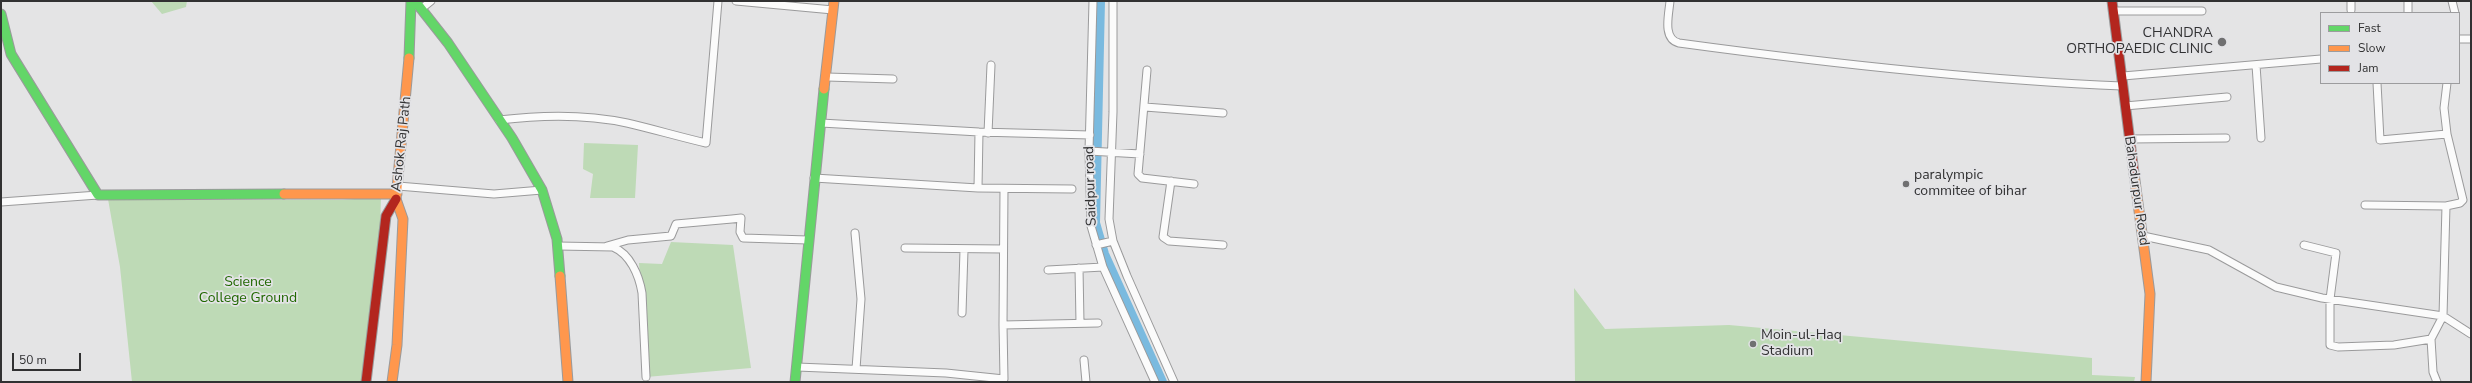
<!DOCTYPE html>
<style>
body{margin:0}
#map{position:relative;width:2472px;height:383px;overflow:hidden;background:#e4e4e5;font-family:"Nunito Sans",sans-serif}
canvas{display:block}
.frame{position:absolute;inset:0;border:2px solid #313132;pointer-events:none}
.legend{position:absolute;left:2320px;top:12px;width:140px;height:72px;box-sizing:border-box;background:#e3e3e6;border:1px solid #9c9c9e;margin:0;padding:5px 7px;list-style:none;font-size:12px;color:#313132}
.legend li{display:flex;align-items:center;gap:8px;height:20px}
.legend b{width:20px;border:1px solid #9c9c9e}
.scale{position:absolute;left:12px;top:353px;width:69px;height:18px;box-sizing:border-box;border:2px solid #313132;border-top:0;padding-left:5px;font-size:12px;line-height:14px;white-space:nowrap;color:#313132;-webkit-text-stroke:3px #e3e3e6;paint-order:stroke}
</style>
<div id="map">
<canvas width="2472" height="383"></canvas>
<div class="frame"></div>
<ul class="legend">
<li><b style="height:5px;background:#63d668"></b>Fast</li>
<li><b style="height:5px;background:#ff974d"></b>Slow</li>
<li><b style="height:5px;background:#b3261e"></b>Jam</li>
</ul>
<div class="scale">50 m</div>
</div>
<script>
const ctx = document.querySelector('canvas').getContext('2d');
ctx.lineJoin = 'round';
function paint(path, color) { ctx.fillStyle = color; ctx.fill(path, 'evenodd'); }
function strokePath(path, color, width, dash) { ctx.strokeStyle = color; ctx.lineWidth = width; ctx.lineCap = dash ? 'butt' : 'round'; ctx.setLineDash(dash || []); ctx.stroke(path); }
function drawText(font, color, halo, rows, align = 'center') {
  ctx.font = font + ' "Nunito Sans",sans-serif'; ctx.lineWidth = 3.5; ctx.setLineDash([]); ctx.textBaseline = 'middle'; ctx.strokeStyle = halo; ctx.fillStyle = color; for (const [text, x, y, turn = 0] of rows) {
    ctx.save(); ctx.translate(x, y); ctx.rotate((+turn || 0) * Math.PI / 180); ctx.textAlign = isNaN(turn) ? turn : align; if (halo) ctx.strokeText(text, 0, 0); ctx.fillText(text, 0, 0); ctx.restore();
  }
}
paint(new Path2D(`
 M151 1H187L186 7 162 14Z
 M584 143 638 145 635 198H590L593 174 583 169Z
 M381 197 379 264 366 382H132L120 267 108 199 342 200Z
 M671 242 733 245 751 368 646 377 639 263 662 264Z
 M1574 288 1605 329 1729 325 2092 358V375L2135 377 2134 382H1575Z`), '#bedab6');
strokePath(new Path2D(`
 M1100 1 1095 223 1104 254 1162 382`), '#7abadf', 10);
const street = new Path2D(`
 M736 1 833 10
 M1093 1 1089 151 1091 226 1103 267 1155 382
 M1113 1V112L1109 219 1113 241 1127 276 1174 382
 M1670 1C1669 14 1662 39 1679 43 1826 63 1974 80 2122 86
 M2351 1V10
 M2408 1V13
 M2452 1 2455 13
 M421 9 431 1
 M2114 11H2202
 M2459 39H2471
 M2256 65 2261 138
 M1147 70 1138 174 1142 178 1194 184
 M2123 76 2321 59
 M827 77 893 79
 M2377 83 2380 140 2447 134 2444 108 2447 83
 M2125 106 2227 97
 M1145 107 1223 113
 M499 120C540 115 586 114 627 123 653 129 680 137 706 143L718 1
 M821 123 979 132 1090 135
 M988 133 991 65
 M2130 139 2226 138
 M1089 151 1140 154
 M814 178 978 188 1072 189
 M1171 181 1163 237 1169 241 1223 245
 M398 186 494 194 542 190
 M978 188 979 132
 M1004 189 1003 325 1098 323
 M1 202 98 195
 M2446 206 2460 203 2463 200 2447 134
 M855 233 861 299 856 369
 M2143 236 2209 250 2276 287 2322 298 2443 316 2471 334
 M1096 245 1113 241
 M2304 245 2336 253 2330 299V345L2338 347 2394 345 2431 339 2443 316 2446 206 2365 205
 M558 246 613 247C630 254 639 275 642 293L646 377
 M607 246 628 240 671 236 676 224 732 219 741 218 740 232 743 238 808 240
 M905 248 1003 249
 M1079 268 1080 323
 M1048 270 1103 267
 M962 313 964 250
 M2431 339 2433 372 2437 382
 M1084 360 1086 382
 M797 367 946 373 1004 379 1003 325`);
const fast = new Path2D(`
 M415 1 448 43 512 138 542 190 557 239 560 276
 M1 14 11 54 98 195 284 194
 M409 58 411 1
 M795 382 824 89`);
const slow = new Path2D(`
 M824 89 834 1
 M2134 173 2150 294 2146 382
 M284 194H397
 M560 276 568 382
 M392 382 397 345 403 219 396 199 409 58`);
const jam = new Path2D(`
 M2112 1 2134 173
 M366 382 386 216 396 199`);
strokePath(street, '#9a9a9b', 9);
strokePath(fast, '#9a9a9b', 11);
strokePath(slow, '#9a9a9b', 11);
strokePath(jam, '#9a9a9b', 11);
strokePath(street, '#fbfbfb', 7);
strokePath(fast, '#63d668', 9);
strokePath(slow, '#ff974d', 9);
strokePath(jam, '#b3261e', 9);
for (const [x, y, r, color] of [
 [2222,42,5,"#707071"],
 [1906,184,4,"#707071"],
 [1753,344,4,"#707071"]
]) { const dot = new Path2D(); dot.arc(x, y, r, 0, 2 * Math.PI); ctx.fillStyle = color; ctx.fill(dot); strokePath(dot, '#e3e3e6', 1.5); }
drawText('14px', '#313132', '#e3e3e6', [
 ["CHANDRA",2213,34,"right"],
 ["ORTHOPAEDIC CLINIC",2213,50,"right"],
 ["paralympic",1914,176],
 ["commitee of bihar",1914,192],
 ["Moin-ul-Haq",1761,336],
 ["Stadium",1761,352]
], 'left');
drawText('14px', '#313132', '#e3e3e6', [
 ["Ashok Raj Path",402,144,-84],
 ["Saidpur road",1091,186,-92],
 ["Bahadurpur Road",2136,191,82]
]);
drawText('14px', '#206800', '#e3e3e6', [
 ["Science",248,283],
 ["College Ground",248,299]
]);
</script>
